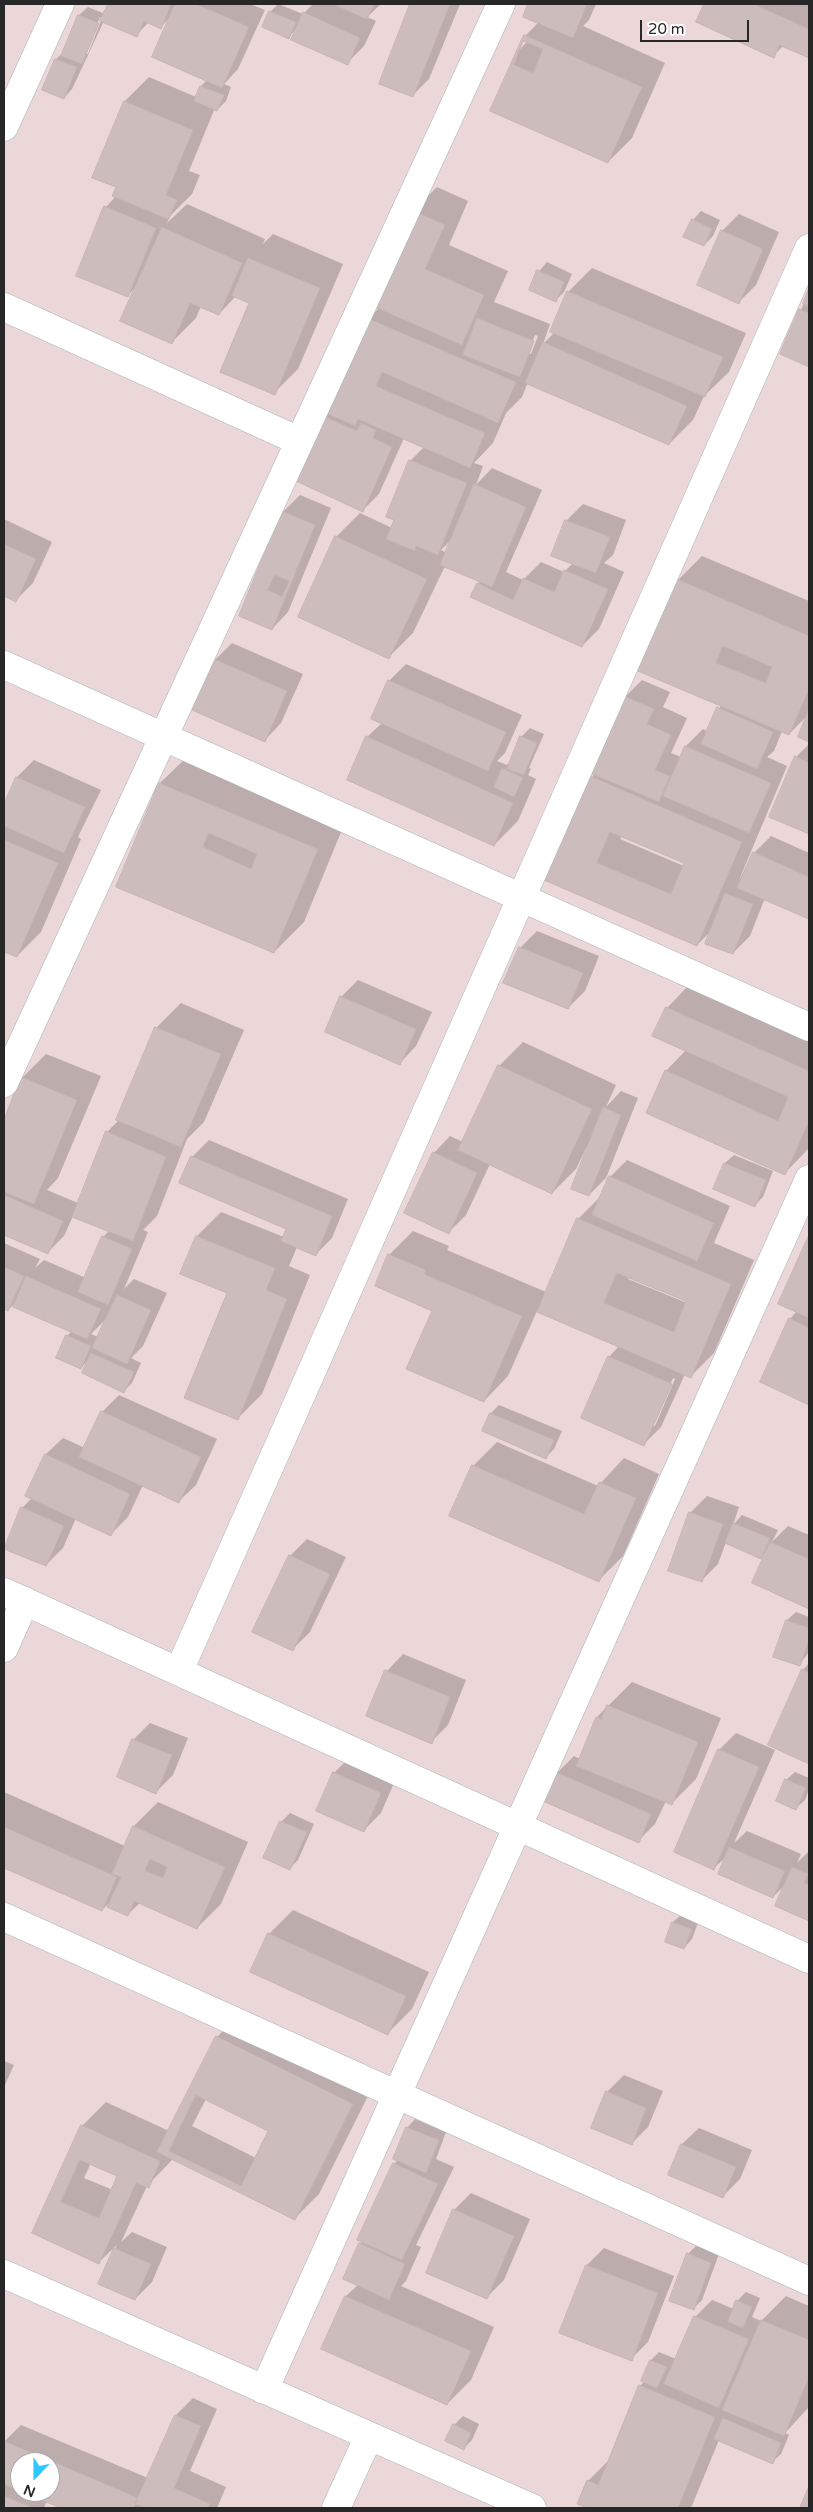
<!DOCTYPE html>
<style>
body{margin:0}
#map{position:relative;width:813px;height:2512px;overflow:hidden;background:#ebd7d7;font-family:"Varela Round",sans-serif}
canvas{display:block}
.frame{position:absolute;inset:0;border:5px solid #272727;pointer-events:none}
.north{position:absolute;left:10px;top:2452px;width:50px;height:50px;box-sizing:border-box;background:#fff;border:1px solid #a9a9a9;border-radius:50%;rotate:202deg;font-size:14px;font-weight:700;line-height:20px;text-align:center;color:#272727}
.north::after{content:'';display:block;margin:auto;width:18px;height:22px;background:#30c6ff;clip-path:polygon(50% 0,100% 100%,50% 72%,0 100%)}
.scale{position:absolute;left:640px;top:20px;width:109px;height:22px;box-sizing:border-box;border:2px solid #272727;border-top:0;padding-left:6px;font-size:15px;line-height:18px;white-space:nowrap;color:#272727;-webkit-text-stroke:4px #fff;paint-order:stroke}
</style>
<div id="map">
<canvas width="813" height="2512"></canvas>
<div class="frame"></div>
<div class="north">N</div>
<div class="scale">20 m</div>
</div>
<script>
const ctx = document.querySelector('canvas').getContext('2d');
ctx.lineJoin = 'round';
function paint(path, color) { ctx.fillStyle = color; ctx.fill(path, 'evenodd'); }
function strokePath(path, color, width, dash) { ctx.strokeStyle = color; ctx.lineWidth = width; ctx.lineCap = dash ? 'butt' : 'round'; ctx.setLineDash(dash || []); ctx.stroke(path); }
paint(new Path2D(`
 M109 4H250L265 10 238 69 224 84 231 87 226 101 217 110 215 108 189 171 200 175 192 194 171 215 167 223 187 204 265 239 263 244 273 234 343 264 298 369 274 393 251 302 236 296 219 314 201 306 196 318 172 342 136 287 127 296 106 207 116 196 118 187 94 177 125 101 149 77 196 97 201 86 207 80 170 17 161 27 149 22 136 35 104 21 72 89 64 98 44 90 56 59 65 51 79 15 88 7 105 14ZM100 17 102 18 88 54H85Z
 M278 4 303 14 313 4H381L367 17 376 21 364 46 347 63 298 28 288 37 270 12Z
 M412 4H460L429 79 412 96 380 83Z
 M530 4H596L589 20 583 26 665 63 632 138 608 162 491 110 519 50 527 42 525 36 538 23 524 17Z
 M705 4 809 5V57L784 45 773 56 697 22Z
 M437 187 468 201 449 245 508 271 494 302 550 324 543 344 555 332 568 292 592 268 746 333 729 372 704 396 693 420 669 444 528 382 522 397 506 413 493 443 474 463 483 466 476 485 492 468 542 490 506 572 523 580 541 562 564 572 573 563 566 521 583 504 626 520 613 555 604 563 624 572 599 629 582 646 478 584 480 581 445 566 413 633 389 657 336 537 360 513 392 528 410 461 424 447 404 438 379 494 363 510 295 479 368 319 379 308 413 211ZM535 335 538 336 531 354H528ZM453 538 447 553 441 550Z
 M701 211 720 220 713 236 704 245 693 220Z
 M739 214 779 232 756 285 739 302 722 231Z
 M547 262 572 274 564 292 555 301 539 271Z
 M809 292V366L782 353Z
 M300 495 331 508 288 612 272 629 240 615 283 512Z
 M4 519 52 542 33 583 16 600 4 595Z
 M702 556 809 601V740L799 736 808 715 789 734 782 731 774 751 767 757 787 766 739 880 754 853 771 836 809 853V918L765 898 750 936 733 953 711 931 697 945 546 879 594 774 625 697 642 680 670 692 663 707 687 718 671 753 681 757 686 746 703 729 707 731 721 705 678 580ZM622 836 686 863 684 866 620 839Z
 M232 643 303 674 281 723 265 740 215 660Z
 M406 664 522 715 505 753 497 761 507 765 512 761 521 737 530 728 544 734 529 768 531 769 528 775 536 779 518 821 494 845 367 737 382 723 389 681Z
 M809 744V832L771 816 796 757Z
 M190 754 346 820 304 922 274 952 117 886 160 783Z
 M34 760 101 790 78 837 81 839 41 932 17 956 4 950V806L17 777Z
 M537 931 599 956 585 991 568 1008 520 948Z
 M358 980 432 1012 416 1046 400 1063 341 997Z
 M691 983 809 1037V1148L784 1174 666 1071 686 1050 667 1008Z
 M181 1003 244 1030 204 1122 187 1139 157 1216 143 1230 148 1232 124 1289 134 1279 167 1293 143 1346 131 1358 141 1363 132 1383 124 1391 89 1359 81 1368 67 1336 72 1331 17 1301 8 1310 4 1308V1243L40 1259 35 1268 44 1260 86 1278 103 1237 109 1231 73 1216 64 1236 47 1253 4 1234V1123L22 1078 46 1054 101 1076 58 1178 47 1190 78 1203 107 1132 119 1120 118 1119 156 1028ZM107 1318 98 1337 91 1334Z
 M523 1042 616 1085 606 1107 621 1091 638 1098 606 1178 589 1195 591 1143 589 1142 576 1169 552 1193 490 1164 466 1215 449 1232 434 1153 450 1136 463 1142 499 1066Z
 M209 1140 348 1199 332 1238 315 1255 297 1247 289 1266 310 1275 262 1394 238 1418 228 1292 182 1273 197 1236 221 1212 284 1237 287 1228 192 1157Z
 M734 1155 773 1171 763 1197 755 1205 715 1189 725 1163Z
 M627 1160 730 1206 714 1243 754 1260 714 1353 690 1377 685 1374 661 1427 644 1444 609 1357 619 1346 537 1311 508 1376 484 1401 433 1310 389 1255 413 1231 449 1246 447 1250 546 1292 578 1219 602 1195 610 1177ZM629 1276 688 1300 687 1303 628 1279ZM673 1378 675 1379 655 1426H652Z
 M809 1238V1403L761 1382 790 1319 797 1311 780 1304Z
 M119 1395 217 1439 196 1485 179 1501 143 1485 128 1517 111 1534 76 1518 63 1548 46 1565 22 1508 32 1498 46 1454 63 1438 85 1448 102 1412Z
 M499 1405 562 1431 554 1449 546 1457 484 1430 491 1413Z
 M497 1442 598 1486 624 1458 659 1474 623 1556 599 1580 473 1466Z
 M707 1496 739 1507 733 1525 742 1515 778 1530 772 1542 788 1526 809 1535V1608L753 1583 768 1550 761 1557 726 1542 718 1564 701 1581 690 1513Z
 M307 1539 346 1557 310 1632 293 1649 290 1556Z
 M796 1612 809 1617V1652L799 1665 787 1620Z
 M403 1654 466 1680 448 1725 431 1742 387 1671Z
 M809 1663V1762L769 1745 803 1670Z
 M632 1682 721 1718 696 1779 672 1803 666 1801 655 1824 638 1841 557 1773 574 1756 580 1759 597 1717Z
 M150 1723 188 1738 173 1775 156 1792 133 1740Z
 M736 1733 775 1750 734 1843 747 1831 801 1854 797 1863 809 1851V1920L776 1905 785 1885 773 1897 727 1856 714 1868 719 1750Z
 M351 1756 397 1776 381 1813 364 1830 334 1773Z
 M795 1772 809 1778V1789L805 1800 796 1808 786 1780Z
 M4 1792 125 1846 134 1826 158 1802 248 1842 221 1904 197 1928 140 1903 128 1914 111 1901 102 1910 4 1866Z
 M290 1813 314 1824 298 1860 289 1869 281 1822Z
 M293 1910 429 1972 412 2009 388 2033 269 1934Z
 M682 1914 699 1920 692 1939 684 1948 666 1941 673 1922Z
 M241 2013 376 2080 319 2194 295 2218 174 2158 147 2186 121 2242 132 2232 167 2247 152 2282 135 2299 100 2284 117 2245 99 2262 33 2232 82 2126 106 2102 169 2131 217 2037ZM206 2099 270 2130 256 2158 192 2126ZM91 2163 119 2176 113 2190 84 2178Z
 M4 2061 14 2065 4 2087Z
 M624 2075 663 2091 648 2127 631 2144 607 2092Z
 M415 2119 446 2132 436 2159 454 2167 416 2245 421 2247 406 2281 401 2286 494 2327 471 2380 447 2404 323 2349 346 2296 358 2285 360 2244 394 2164 398 2160 407 2128Z
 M699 2128 752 2150 740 2179 723 2196 670 2174 682 2144Z
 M471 2193 530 2219 504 2280 487 2297 454 2210Z
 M696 2246 719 2254 702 2300 693 2309 688 2254Z
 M604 2248 674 2276 648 2342 631 2359 561 2332 587 2265Z
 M746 2292 760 2298 752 2317 761 2321 786 2296 809 2306V2407L785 2433 789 2435 781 2454 772 2462 719 2440 691 2508H591L579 2503 588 2481 610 2459 640 2386 644 2382 651 2360 659 2352 676 2359 695 2317 712 2300 734 2309 737 2301Z
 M193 2398 217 2409 190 2471 226 2487 217 2508H149L144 2506 143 2508H64L47 2501 44 2508H4V2442L21 2425 148 2478 176 2415ZM20 2462H50V2492H20Z
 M463 2416 479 2424 472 2440 464 2448 454 2425Z`), '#0003');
const building = new Path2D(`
 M108 4H171L161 29 144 21 137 37 100 21Z
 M175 4H196L249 27 222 88 152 57Z
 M333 4H374L367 19Z
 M410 4H450L413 97 379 84Z
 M528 4H587L573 38 523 17Z
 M704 4H753L809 29V58L779 45 774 58 696 22Z
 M269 11 296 22 289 39 262 27Z
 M303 12 360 38 348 65 291 40Z
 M78 15 99 23 82 64 61 56Z
 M524 35 642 87 608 163 490 111ZM523 41 543 49 533 73 514 65Z
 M55 59 77 67 64 99 42 90Z
 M200 86 224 95 217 111 194 101Z
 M124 101 193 130 166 195 177 200 168 219 112 196 116 187 92 178Z
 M104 206 156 228 128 297 76 276Z
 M412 210 445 225 425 269 484 295 462 345 370 305Z
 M692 219 712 229 704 246 683 237Z
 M162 227 242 263 219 315 190 303 172 344 120 321Z
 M721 230 763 249 739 304 697 285Z
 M248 258 320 288 275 395 220 372 249 303 232 296Z
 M537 270 564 282 556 302 529 290Z
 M809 288V307L803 304Z
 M567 291 723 357 705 397 550 332Z
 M799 309 809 313V367L780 354Z
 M367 318 516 382 498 423 382 372 376 386 485 433 470 468 358 419 355 426 326 413Z
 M477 318 534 341 520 377 463 355Z
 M543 342 687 406 669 445 525 383Z
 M323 416 357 431 361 423 376 430 373 438 392 447 363 512 294 480Z
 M409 460 467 483 438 555 416 546 415 551 386 539 394 520 386 517Z
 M474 484 526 507 492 587 440 565Z
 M282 511 315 525 272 630 239 616ZM275 575 289 581 282 597 268 590Z
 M565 520 610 537 596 573 551 556Z
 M335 536 427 579 389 659 298 617Z
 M4 544 36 559 16 602 4 596Z
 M564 570 608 589 582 647 470 597 477 583 513 600 523 578 554 592Z
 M677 579 809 636V689L789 735 638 671ZM723 646 772 667 766 683 716 663Z
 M214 659 287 691 265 742 192 710Z
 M388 680 506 732 488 771 371 719Z
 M624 696 654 709 647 724 671 735 655 770 670 776 659 802 590 773Z
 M717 707 773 732 757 769 701 744Z
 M809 709V742L798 737Z
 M366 736 513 803 494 846 347 780Z
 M520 736 537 743 524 775 507 769Z
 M685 746 771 783 749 833 663 796Z
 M795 756 809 763V834L769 817Z
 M502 768 523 778 514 797 494 787Z
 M590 776 742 842 697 946 544 880ZM610 832 684 863 671 894 597 863Z
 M16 777 85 807 64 853 4 826V804Z
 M159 783 318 849 274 953 116 887ZM209 833 257 854 251 869 203 847Z
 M4 840 58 863 17 957 4 952Z
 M753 852 809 877V919L737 888Z
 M725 893 753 904 733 954 705 944Z
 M519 947 583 973 568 1009 503 983Z
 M340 996 416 1029 400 1065 325 1032Z
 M666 1007 809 1071V1121L785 1175 646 1113 665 1070 778 1121 788 1097 652 1036Z
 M155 1027 221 1054 181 1147 116 1120Z
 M498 1065 592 1109 552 1194 458 1150Z
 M21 1077 77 1100 34 1204 4 1192V1120Z
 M603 1107 621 1115 589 1196 571 1189Z
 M106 1131 166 1157 133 1241 72 1217Z
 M433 1152 477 1173 449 1234 404 1213Z
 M191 1156 332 1216 316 1256 281 1241 286 1229 179 1183Z
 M724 1163 766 1180 755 1207 713 1189Z
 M609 1176 714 1223 697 1261 592 1215Z
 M4 1195 63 1221 48 1254 4 1235Z
 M577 1218 731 1284 691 1378 537 1312ZM617 1273 686 1301 674 1332 604 1303Z
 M809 1235V1318L778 1304Z
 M102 1236 132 1249 108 1305 78 1292Z
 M196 1236 275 1268 266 1290 287 1299 238 1420 184 1398 227 1293 180 1274Z
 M388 1254 426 1270 424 1274 522 1316 484 1402 406 1369 432 1311 375 1286Z
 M4 1267 24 1276 8 1311 4 1309Z
 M26 1276 101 1309 87 1339 13 1307Z
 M117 1295 151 1310 127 1364 92 1348Z
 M789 1318 809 1328V1405L760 1382Z
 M66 1335 91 1346 81 1369 56 1358Z
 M91 1353 134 1372 124 1393 82 1373Z
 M608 1356 672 1384 644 1446 581 1418Z
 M101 1411 201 1457 179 1503 79 1457Z
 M490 1413 554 1440 546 1459 482 1431Z
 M45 1454 130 1494 111 1536 25 1496Z
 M472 1465 584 1514 599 1482 636 1498 599 1582 449 1516Z
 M21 1507 64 1526 46 1566 4 1549Z
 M689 1512 723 1524 702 1582 668 1571Z
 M733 1523 770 1538 761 1559 725 1543Z
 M770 1542 809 1559V1609L752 1583Z
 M289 1555 330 1574 293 1651 252 1632Z
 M786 1620 809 1628V1639L800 1666 773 1657Z
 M802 1669 809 1673V1764L768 1745Z
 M385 1670 450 1697 432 1744 366 1716Z
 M607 1705 698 1742 672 1805 576 1766 596 1717 601 1719Z
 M132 1739 172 1755 156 1794 117 1777Z
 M718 1749 759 1767 714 1870 674 1852Z
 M333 1772 381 1793 364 1832 316 1811Z
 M556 1772 651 1814 639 1843 543 1801Z
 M785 1779 806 1788 796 1810 776 1801Z
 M280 1821 307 1832 290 1870 263 1858Z
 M133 1826 225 1867 197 1929 134 1901 128 1916 107 1907 121 1877 112 1874ZM150 1859 167 1867 163 1878 145 1871Z
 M4 1827 117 1877 102 1911 4 1868Z
 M729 1847 785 1871 773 1898 718 1874Z
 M792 1867 808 1874 804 1883 809 1885V1921L775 1906Z
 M672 1922 692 1929 684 1949 665 1942Z
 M268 1933 406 1996 388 2035 250 1972Z
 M216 2036 353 2104 295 2220 157 2152ZM196 2095 268 2131 241 2186 169 2151Z
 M606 2091 646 2108 632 2145 591 2128Z
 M81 2125 160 2161 149 2188 136 2183 99 2264 32 2233ZM80 2160 117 2176 99 2218 61 2202Z
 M406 2127 439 2140 426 2173 393 2159Z
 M681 2144 736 2167 723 2198 668 2175Z
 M393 2163 438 2184 402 2260 357 2240Z
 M453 2209 514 2236 487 2299 426 2273Z
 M359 2243 405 2264 389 2300 343 2279Z
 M114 2248 151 2264 135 2300 98 2284Z
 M687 2253 711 2263 694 2310 669 2301Z
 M586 2265 658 2293 632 2361 559 2333Z
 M345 2296 471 2351 447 2405 321 2349Z
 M736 2300 752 2307 743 2328 728 2322Z
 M694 2316 749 2339 719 2408 664 2384Z
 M761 2320 809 2340V2377L784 2436 722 2410Z
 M650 2360 667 2367 657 2388 641 2381Z
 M639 2385 715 2417 678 2508H587L577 2504 587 2480 598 2485Z
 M175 2415 201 2426 174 2488 210 2504 208 2508H146L135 2504Z
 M723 2418 781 2443 773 2464 714 2439Z
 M453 2424 471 2433 464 2450 445 2441Z
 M4 2441 138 2498 134 2508H61L22 2492H50V2462H20V2491L4 2484Z
 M809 2486V2508H800Z
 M4 2496 33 2508H4Z`);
paint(building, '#ccbdbc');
strokePath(building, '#c6b3b1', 1);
const minor = new Path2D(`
 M4 127 60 4
 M4 307 299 441
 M4 665 809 1027
 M4 1083 501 4
 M4 1592 809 1959
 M4 1648 25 1601
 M179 1671 809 248
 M4 1917 809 2281
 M4 2274 532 2508
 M264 2390 809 1179
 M336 2508 369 2436`);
strokePath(minor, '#a8b4b9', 29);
strokePath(minor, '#fff', 28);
</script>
